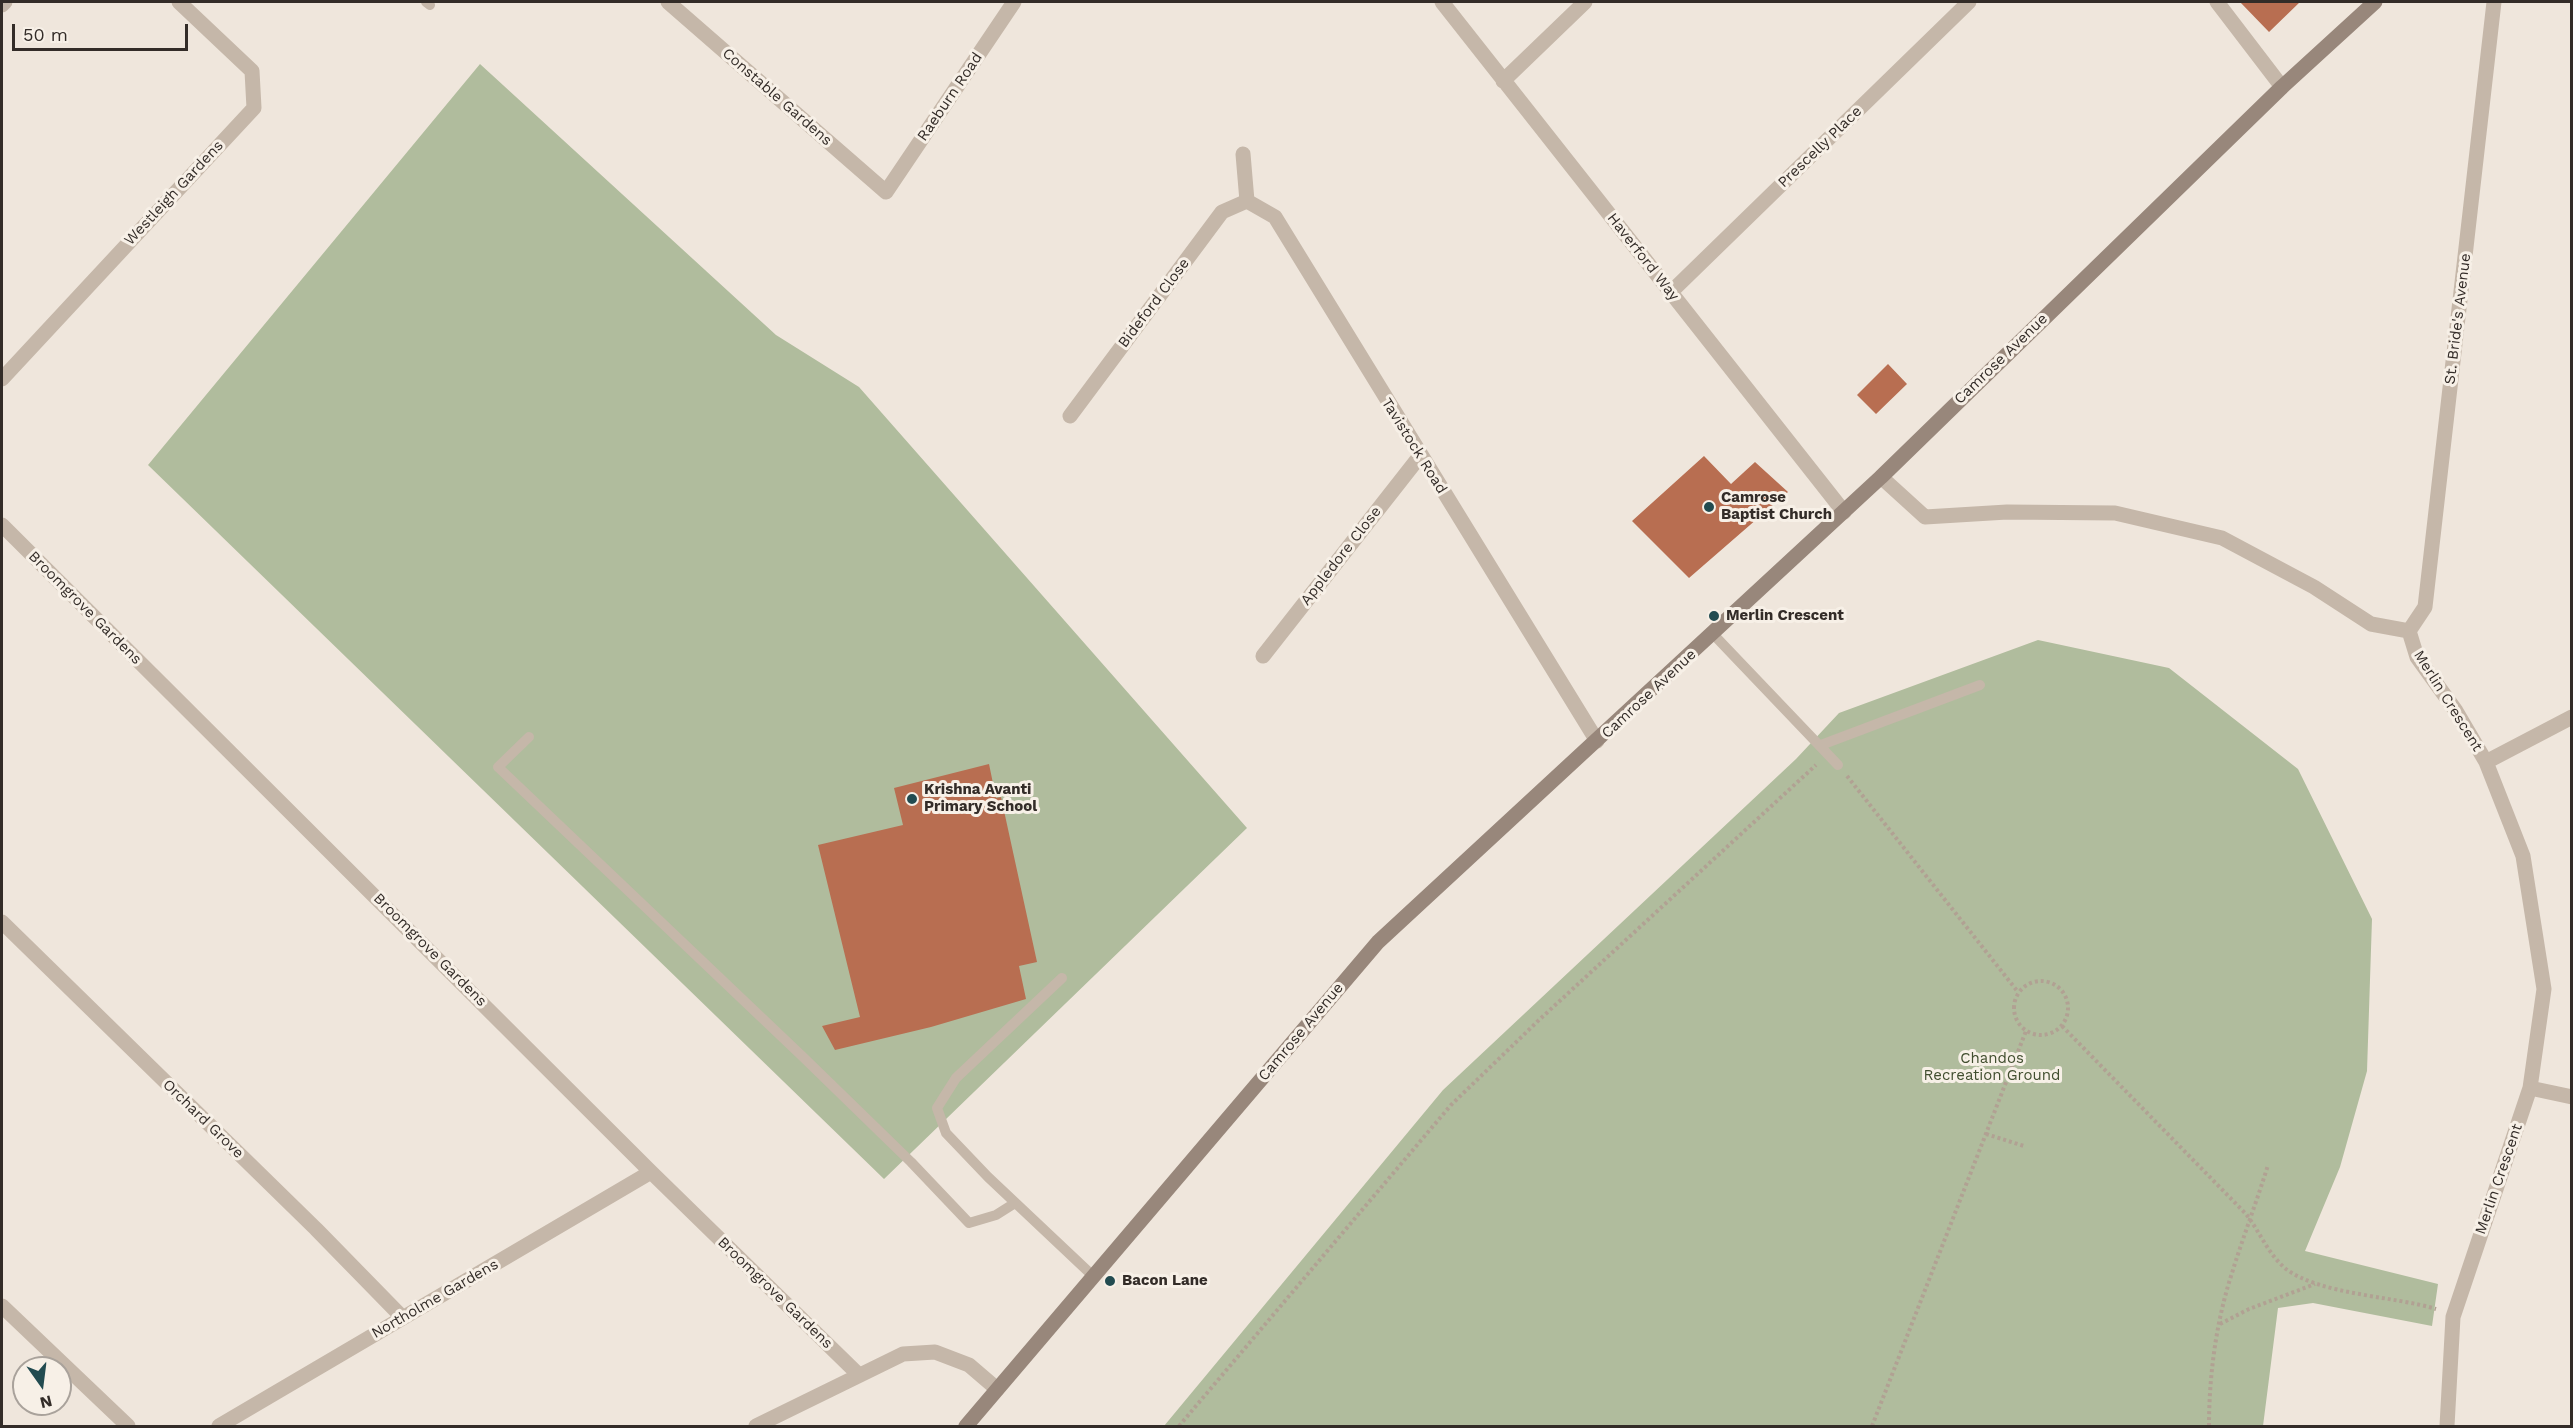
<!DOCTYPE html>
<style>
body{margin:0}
#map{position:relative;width:2573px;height:1428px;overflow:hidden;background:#efe6dc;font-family:"Work Sans",sans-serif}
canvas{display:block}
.frame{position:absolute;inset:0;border:3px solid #332c28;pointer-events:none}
.north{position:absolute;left:12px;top:1356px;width:60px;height:60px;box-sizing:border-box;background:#f7f0e7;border:2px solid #a9a29b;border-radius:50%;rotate:166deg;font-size:16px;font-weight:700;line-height:24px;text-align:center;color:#332c28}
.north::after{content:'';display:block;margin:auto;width:21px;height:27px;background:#224b50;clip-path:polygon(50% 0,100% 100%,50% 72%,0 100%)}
.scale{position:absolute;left:12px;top:24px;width:176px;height:27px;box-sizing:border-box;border:3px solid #332c28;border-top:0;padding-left:8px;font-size:18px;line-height:21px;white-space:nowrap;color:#332c28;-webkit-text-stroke:4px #f7f0e7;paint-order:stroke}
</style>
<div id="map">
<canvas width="2573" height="1428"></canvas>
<div class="frame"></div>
<div class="north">N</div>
<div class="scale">50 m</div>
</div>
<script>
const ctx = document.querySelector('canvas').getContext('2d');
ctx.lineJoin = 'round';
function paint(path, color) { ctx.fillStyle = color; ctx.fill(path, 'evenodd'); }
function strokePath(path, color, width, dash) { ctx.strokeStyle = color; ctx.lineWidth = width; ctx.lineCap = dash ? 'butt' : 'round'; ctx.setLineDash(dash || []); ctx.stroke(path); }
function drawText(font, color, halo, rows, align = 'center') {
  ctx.font = font + ' "Work Sans",sans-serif'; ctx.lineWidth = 6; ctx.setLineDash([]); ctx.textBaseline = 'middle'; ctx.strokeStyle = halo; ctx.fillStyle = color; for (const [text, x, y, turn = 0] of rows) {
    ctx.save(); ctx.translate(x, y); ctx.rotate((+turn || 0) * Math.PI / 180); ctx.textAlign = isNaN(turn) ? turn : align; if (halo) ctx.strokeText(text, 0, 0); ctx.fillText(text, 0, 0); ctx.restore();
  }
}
paint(new Path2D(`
 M480 64 776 335 859 387 1247 828 884 1179 148 465Z
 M2038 640 2169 668 2298 769 2372 919 2367 1071 2340 1167 2305 1251 2438 1284 2432 1326 2313 1303 2278 1308 2263 1426H1164L1443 1090 1796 759 1839 713Z`), '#b0bc9d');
paint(new Path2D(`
 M2240 2H2300L2269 32Z
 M1888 364 1907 384 1876 414 1857 395Z
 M1704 456 1731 484 1755 462 1788 492 1689 578 1632 521Z
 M989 764 996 798 1001 797 1037 962 1019 966 1026 999 931 1027 835 1050 822 1026 860 1017 818 845 903 825 894 788Z`), '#b86e51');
strokePath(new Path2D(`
 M1847 776 2018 992
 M2014 1008a27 27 0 1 1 54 0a27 27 0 1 1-54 0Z
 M2062 1026 2246 1214C2260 1232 2268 1254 2286 1269 2321 1295 2394 1296 2436 1309
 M1986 1134 2024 1146
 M2220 1324 2249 1309 2315 1284
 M1179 1426 1451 1105 1539 1020 1816 765
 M1872 1426 2026 1031
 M2209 1426C2209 1376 2216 1322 2232 1273 2243 1237 2257 1201 2268 1165`), '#b1a193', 4, [3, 3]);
strokePath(new Path2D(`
 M426 2 430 5
 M1713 634 1838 765
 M529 737 498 767 802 1056 911 1162 969 1223 996 1215 1015 1203
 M1821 745 1980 685
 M1062 978 956 1078 937 1108 946 1133 988 1177 1093 1276`), '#c5b7a9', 10);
strokePath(new Path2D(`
 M668 2 886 192 1014 2
 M1442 2 1844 512
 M2217 2 2282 87
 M2 5 5 2
 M1503 81 1585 2
 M1243 154 1247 201 1275 217 1597 741
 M1671 292 1969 2
 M2 379 254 108 252 71 179 2
 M1070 416 1222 212 1247 201
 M1881 477 1925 517 2007 512 2115 513 2222 538 2314 587 2371 624 2409 631
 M2 525 651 1172 859 1375
 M2409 631 2417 657 2456 711 2486 762 2523 856 2544 989 2530 1088 2453 1317 2447 1426
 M2409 631 2425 607 2494 2
 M1263 656 1420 456
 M2486 762 2572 717
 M2 922 316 1229 402 1317
 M2530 1088 2572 1097
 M2 1306 128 1426
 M219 1426 651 1172
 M756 1426 903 1354 935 1352 969 1365 997 1389`), '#c5b7a9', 15);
strokePath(new Path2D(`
 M966 1426 1378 942 1881 477 2282 87 2375 2`), '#98877b', 15);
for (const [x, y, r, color] of [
 [1709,507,6,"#224b50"],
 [1714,616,6,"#224b50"],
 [912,799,6,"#224b50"],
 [1110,1281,6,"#224b50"]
]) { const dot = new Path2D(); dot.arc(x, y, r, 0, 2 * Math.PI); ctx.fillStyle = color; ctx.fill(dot); strokePath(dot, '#f7f0e7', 2); }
drawText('15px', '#332c28', '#f7f0e7', [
 ["Constable Gardens",777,97,41],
 ["Raeburn Road",950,97,-56],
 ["Prescelly Place",1820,147,-44],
 ["Westleigh Gardens",174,193,-47],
 ["Haverford Way",1643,257,52],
 ["Bideford Close",1154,303,-53],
 ["St. Bride's Avenue",2458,319,-83],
 ["Camrose Avenue",2001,359,-44],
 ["Tavistock Road",1414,446,58],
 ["Appledore Close",1341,556,-52],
 ["Broomgrove Gardens",85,608,45],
 ["Camrose Avenue",1649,694,-43],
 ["Merlin Crescent",2448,701,58],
 ["Broomgrove Gardens",430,950,45],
 ["Camrose Avenue",1301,1032,-50],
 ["Orchard Grove",203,1119,44],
 ["Merlin Crescent",2499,1179,-71],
 ["Broomgrove Gardens",775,1293,44],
 ["Northolme Gardens",435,1299,-30]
]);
drawText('bold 15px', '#332c28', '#f7f0e7', [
 ["Camrose",1721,498],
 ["Baptist Church",1721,515],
 ["Merlin Crescent",1726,616],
 ["Krishna Avanti",924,790],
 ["Primary School",924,807],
 ["Bacon Lane",1122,1281]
], 'left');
drawText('15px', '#414e2f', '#f7f0e7', [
 ["Chandos",1992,1059],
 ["Recreation Ground",1992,1076]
]);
</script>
